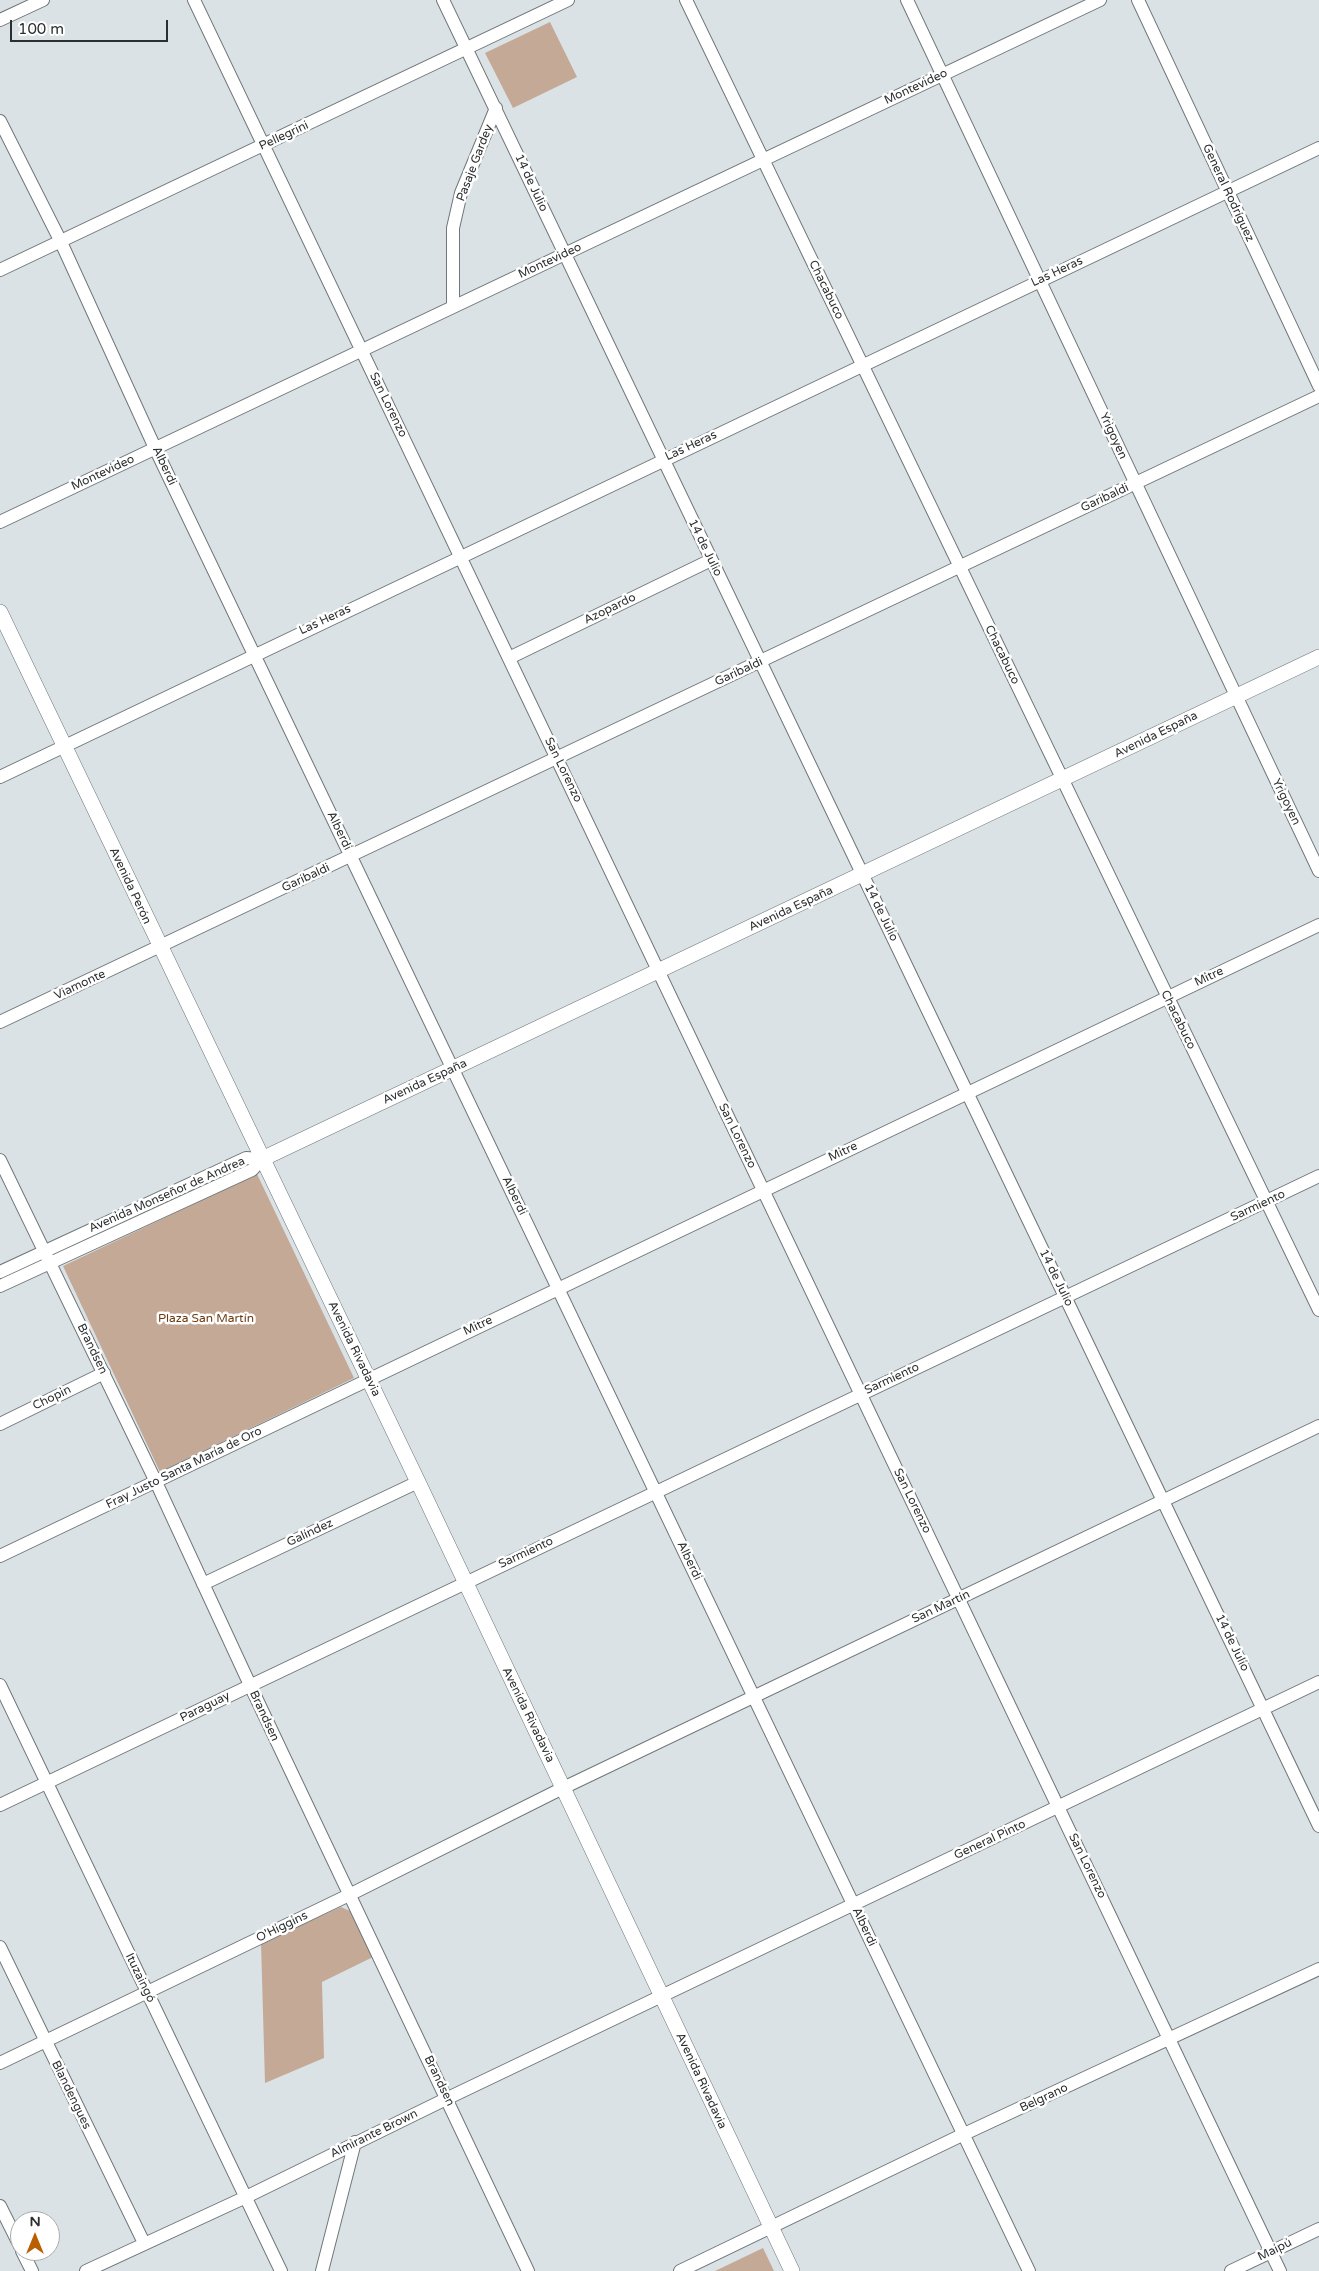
<!DOCTYPE html>
<meta charset="utf-8">
<style>
body{margin:0}
#map{position:relative;width:1319px;height:2271px;overflow:hidden;background:#dae2e5;font-family:"Varela Round",sans-serif}
canvas{display:block}
.north{position:absolute;left:10px;top:2211px;width:50px;height:50px;box-sizing:border-box;background:#fff;border:1px solid #abacac;border-radius:50%;rotate:0deg;font-size:14px;font-weight:700;line-height:20px;text-align:center;color:#2c2f30}
.north::after{content:'';display:block;margin:auto;width:18px;height:22px;background:#b95f00;clip-path:polygon(50% 0,100% 100%,50% 72%,0 100%)}
.scale{position:absolute;left:10px;top:20px;width:158px;height:22px;box-sizing:border-box;border:2px solid #2c2f30;border-top:0;padding-left:6px;font-size:15px;line-height:18px;white-space:nowrap;color:#2c2f30;-webkit-text-stroke:4px #fff;paint-order:stroke}
</style>
<div id="map">
<canvas width="1319" height="2271"></canvas>
<div class="north">N</div>
<div class="scale">100 m</div>
</div>
<script>
const ctx = document.querySelector('canvas').getContext('2d');
ctx.lineJoin = 'round';
function paint(path, color) { ctx.fillStyle = color; ctx.fill(path, 'evenodd'); }
function strokePath(path, color, width, dash) { ctx.strokeStyle = color; ctx.lineWidth = width; ctx.lineCap = dash ? 'butt' : 'round'; ctx.setLineDash(dash || []); ctx.stroke(path); }
function drawText(font, color, halo, rows, align = 'center') {
  ctx.font = font + ' "Varela Round",sans-serif'; ctx.lineWidth = 5; ctx.setLineDash([]); ctx.textBaseline = 'middle'; ctx.strokeStyle = halo; ctx.fillStyle = color; for (const [text, x, y, turn = 0] of rows) {
    ctx.save(); ctx.translate(x, y); ctx.rotate((+turn || 0) * Math.PI / 180); ctx.textAlign = isNaN(turn) ? turn : align; if (halo) ctx.strokeText(text, 0, 0); ctx.fillText(text, 0, 0); ctx.restore();
  }
}
paint(new Path2D(`
 M550 22 577 77 513 108 485 53Z
 M257 1174 354 1378 160 1472 63 1266Z
 M341 1907 350 1911 373 1957 322 1982 324 2058 265 2083 261 1943Z
 M763 2248 774 2271H715Z`), '#c5a997');
const minor = new Path2D(`
 M194 0 1280 2271
 M443 0 1319 1826
 M686 0 1319 1310
 M907 0 1319 871
 M1138 0 1319 386
 M0 20 43 0
 M0 121 60 240 155 448 1029 2271
 M0 270 568 0
 M453 307V228L461 193 496 108
 M0 522 1100 0
 M509 658 711 560
 M0 777 1319 148
 M0 1022 1319 396
 M0 1160 156 1482 250 1685 528 2271
 M0 1272 246 1158 262 1159
 M0 1286 252 1170 262 1159
 M0 1424 104 1373
 M0 1556 1319 925
 M203 1584 418 1482
 M0 1685 281 2271
 M0 1805 1319 1176
 M0 1947 144 2243
 M0 2063 349 1895 563 1788 1319 1426
 M0 2206 20 2246
 M22 2251 32 2271
 M86 2271 246 2197 448 2098 1319 1682
 M322 2271 355 2142
 M680 2271 962 2135 1319 1969
 M1231 2271 1319 2229`);
const major = new Path2D(`
 M0 612 418 1482 792 2271
 M262 1159 1319 657`);
strokePath(minor, '#707779', 14);
strokePath(major, '#707779', 16);
strokePath(minor, '#fff', 12);
strokePath(major, '#fff', 15);
drawText('12px', '#2c2f30', '#fff', [
 ["Montevideo",916,87,-25],
 ["Pellegrini",284,136,-25],
 ["Pasaje Gardey",475,163,-69],
 ["14 de Julio",531,183,65],
 ["General Rodríguez",1228,193,65],
 ["Montevideo",550,261,-25],
 ["Las Heras",1057,272,-25],
 ["Chacabuco",826,290,64],
 ["San Lorenzo",388,405,64],
 ["Yrigoyen",1113,436,65],
 ["Las Heras",691,446,-25],
 ["Alberdi",164,466,65],
 ["Montevideo",103,473,-25],
 ["Garibaldi",1105,498,-25],
 ["14 de Julio",705,548,64],
 ["Azopardo",610,609,-26],
 ["Las Heras",325,620,-25],
 ["Chacabuco",1002,655,64],
 ["Garibaldi",739,672,-25],
 ["Avenida España",1156,735,-26],
 ["San Lorenzo",563,770,64],
 ["Yrigoyen",1286,802,64],
 ["Alberdi",339,831,64],
 ["Garibaldi",306,878,-25],
 ["Avenida Perón",130,886,65],
 ["Avenida España",791,909,-25],
 ["14 de Julio",881,913,64],
 ["Mitre",1209,977,-25],
 ["Viamonte",80,985,-25],
 ["Chacabuco",1178,1020,64],
 ["Avenida España",425,1082,-25],
 ["San Lorenzo",737,1136,64],
 ["Mitre",843,1152,-25],
 ["Avenida Monseñor de Andrea",167,1195,-24],
 ["Alberdi",514,1196,64],
 ["Sarmiento",1258,1206,-25],
 ["14 de Julio",1056,1278,64],
 ["Mitre",478,1326,-25],
 ["Brandsen",92,1349,64],
 ["Avenida Rivadavia",354,1349,64],
 ["Sarmiento",892,1379,-25],
 ["Chopin",52,1398,-26],
 ["Fray Justo Santa María de Oro",184,1468,-26],
 ["San Lorenzo",912,1501,64],
 ["Galíndez",310,1533,-25],
 ["Sarmiento",526,1553,-25],
 ["Alberdi",689,1561,64],
 ["San Martín",941,1607,-25],
 ["14 de Julio",1232,1643,64],
 ["Paraguay",205,1707,-26],
 ["Avenida Rivadavia",528,1715,64],
 ["Brandsen",264,1716,65],
 ["General Pinto",990,1840,-25],
 ["San Lorenzo",1087,1866,64],
 ["O'Higgins",282,1927,-26],
 ["Alberdi",864,1927,65],
 ["Ituzaingó",140,1978,64],
 ["Brandsen",439,2081,64],
 ["Avenida Rivadavia",701,2081,65],
 ["Blandengues",71,2095,64],
 ["Belgrano",1044,2098,-25],
 ["Almirante Brown",374,2134,-26],
 ["Maipú",1275,2250,-26]
]);
drawText('12px', '#6c3a10', '#fff', [
 ["Plaza San Martín",206,1319]
]);
</script>
